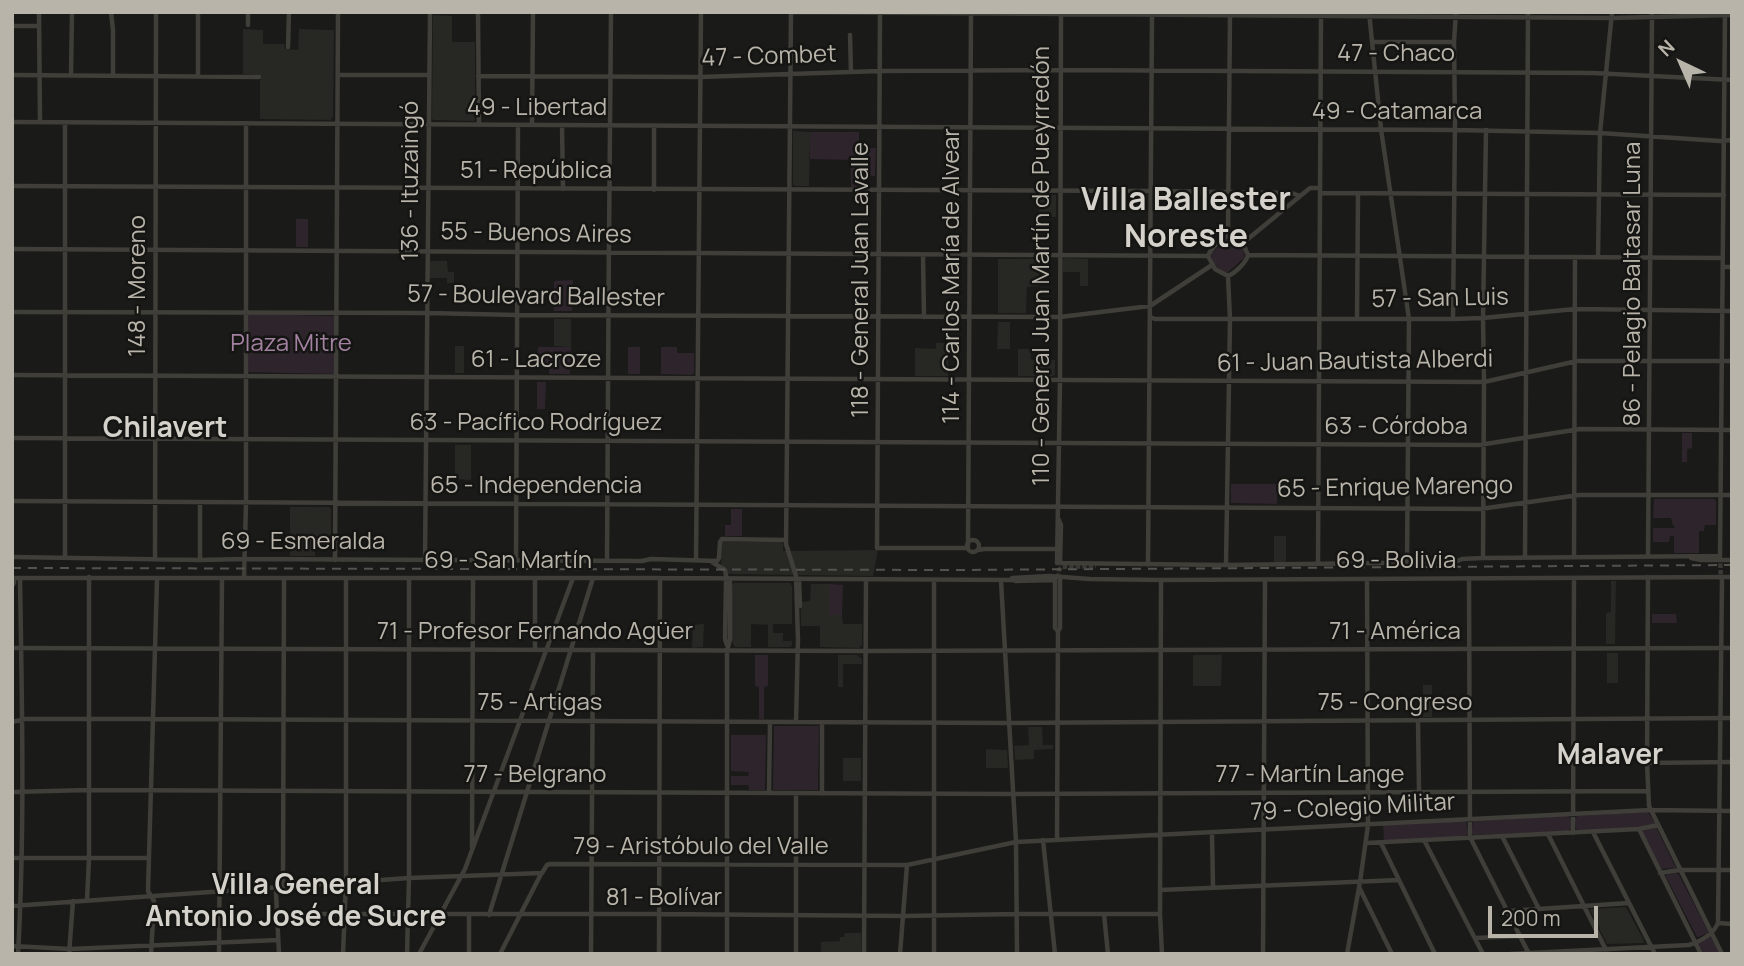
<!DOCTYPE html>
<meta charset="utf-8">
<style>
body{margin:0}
#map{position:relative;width:1744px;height:966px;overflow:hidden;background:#1a1a18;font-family:Manrope,sans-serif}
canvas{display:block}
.frame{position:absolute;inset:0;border:14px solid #b9b4aa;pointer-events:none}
.north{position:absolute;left:1646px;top:28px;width:70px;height:70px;-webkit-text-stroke:5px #151513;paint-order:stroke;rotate:316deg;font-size:19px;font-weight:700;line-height:28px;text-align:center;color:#b9b4aa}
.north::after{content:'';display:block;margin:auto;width:24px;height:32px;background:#b9b4aa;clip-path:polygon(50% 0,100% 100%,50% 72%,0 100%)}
.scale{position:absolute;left:1488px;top:906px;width:110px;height:32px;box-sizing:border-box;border:4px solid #b9b4aa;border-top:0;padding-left:9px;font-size:21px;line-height:24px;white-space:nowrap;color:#b9b4aa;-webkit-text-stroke:5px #151513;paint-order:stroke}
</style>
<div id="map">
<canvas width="1744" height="966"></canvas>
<div class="frame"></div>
<div class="north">N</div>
<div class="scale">200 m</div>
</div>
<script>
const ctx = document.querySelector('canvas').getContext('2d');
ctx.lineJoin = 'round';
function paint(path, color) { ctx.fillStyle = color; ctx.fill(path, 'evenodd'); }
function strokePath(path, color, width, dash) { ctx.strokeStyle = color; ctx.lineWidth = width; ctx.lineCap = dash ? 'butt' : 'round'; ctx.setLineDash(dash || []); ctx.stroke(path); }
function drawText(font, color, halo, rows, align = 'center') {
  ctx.font = font + ' Manrope,sans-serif'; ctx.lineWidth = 5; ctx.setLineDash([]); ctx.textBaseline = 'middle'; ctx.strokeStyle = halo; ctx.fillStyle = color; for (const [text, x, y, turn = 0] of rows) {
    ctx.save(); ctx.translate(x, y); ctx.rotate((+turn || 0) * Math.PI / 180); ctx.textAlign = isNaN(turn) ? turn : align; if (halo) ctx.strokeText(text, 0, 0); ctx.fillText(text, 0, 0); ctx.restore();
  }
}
paint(new Path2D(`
 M434 15 452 16V42H475V119L474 121 434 120 432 119 433 17Z
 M243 29 263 30V44H284L285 49 298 50 299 29 334 30 333 116 331 120 260 119V80H261V75L243 74Z
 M793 131 810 132 809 186H795L793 184Z
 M1040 195H1056V217H1039Z
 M1064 258 1088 259V286H1080V272H1063V260Z
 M998 259H1039V286L1027 287 1026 313H998Z
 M430 261H447L448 272H454V283H447V278H430Z
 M554 319H571V347L554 346Z
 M998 322H1010V349H997Z
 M936 343H948V376H915V348L936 349Z
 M455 346H464V373H455Z
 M1018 349H1030L1031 360H1055V375L1053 376H1018Z
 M455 445H471V480L455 479Z
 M290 507H329L331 509V545L315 546V556H290Z
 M1274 536H1286V562H1274Z
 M724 542H781L783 544V551L878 550 873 576 728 574 721 565 722 543Z
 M1611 581H1616L1615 644H1606V613L1611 612Z
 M734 583H790L792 586V624H773V633H783V641H792V645L790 647H768V625L751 624V647H735L732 642V585Z
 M811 584H829V615H842L843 624H862V645L859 648 820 647V626H801V602L810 601Z
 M704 624 703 647 692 648 693 625Z
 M1607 653H1618V683H1607Z
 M838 655H857L862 659V664H843V687H838Z
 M1193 655H1222L1221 686H1193Z
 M1423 685H1432V717H1423Z
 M1028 727H1042L1043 745H1053V749L1034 750V759L1015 760 1014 746 1029 745Z
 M986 749 1007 750 1008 768H986Z
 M843 758H861V781H843Z
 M1626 907 1644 941 1643 943 1607 944 1590 910V909Z
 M845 933H861V954H821V942L840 941V937H844Z`), '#272724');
paint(new Path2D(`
 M810 132H859V148H876L875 176 859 175V187H851V160L810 159Z
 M296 219H308V247H296Z
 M1227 238H1230C1239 241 1247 248 1244 258L1227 273C1219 270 1212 264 1211 254Z
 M573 280 572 311H554V281Z
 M247 314 335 316V374L247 372Z
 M538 347H571L570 374H549V364L538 363Z
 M628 347H640V374H628Z
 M661 347H677V353H694V373L692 375 661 374Z
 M537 382H546L545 409H537Z
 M1682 433H1692V448L1687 449V462H1682Z
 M1231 484H1277V504L1231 503Z
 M1654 499H1714L1716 501V525H1705L1704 531H1699V553H1674V536H1670L1669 542H1653V528H1675L1672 523 1671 518H1653Z
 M731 509H742V536H725V525H731Z
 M829 584 843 585 842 615H829Z
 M1652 614H1676L1677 623H1652Z
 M755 655H768V686L764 687V719H759V687L755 686Z
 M774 726H819L818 790H773Z
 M731 735H766L765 790H749L748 785H731V776H748L749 772 731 771Z
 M1648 812 1655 823 1654 824 1637 828 1579 830 1576 829 1575 819 1577 816Z
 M1568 816 1571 819V829L1567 831 1474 835 1472 833 1473 821Z
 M1466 821 1468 834 1466 836 1384 841 1383 825Z
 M1656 827 1676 868 1661 869 1642 831Z
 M1676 873 1679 875 1708 931V933L1698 937H1697L1666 877V875Z
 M1709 936 1711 937 1720 954H1704L1699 944 1700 942Z`), '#2d242c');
strokePath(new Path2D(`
 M1720 557 1721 580
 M1058 578 1059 570 1062 567 1096 566`), '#3a3935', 4.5, [4.5, 2]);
strokePath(new Path2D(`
 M39 12 40 122
 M111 12 113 30V76
 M198 12V76
 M478 12 479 125
 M789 12 1611 18 1732 15
 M791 12 786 544 796 576 798 640
 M1061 12 1060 381 1057 563 1226 565 1455 562 1462 559 1483 558 1718 556
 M1369 12 1381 129 1409 319 1407 563
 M880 13 877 548H968
 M248 25V12
 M12 26H39
 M850 35 851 72
 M1372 42H1454
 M288 47 289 12
 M12 75 259 77
 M71 75 72 12
 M338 75H429
 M478 76 700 77 880 71 1061 70 1593 73 1732 80
 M12 122 1455 130 1600 133 1720 141 1732 140
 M532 125 533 12
 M562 125 563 189
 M12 186 1151 191 1292 193 1300 196
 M654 190V126
 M1320 193 1724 195
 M1228 235 1230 13
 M1231 235 1243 243 1248 255C1246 263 1235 273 1228 276L1215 269 1208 256C1211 248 1222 237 1231 235Z
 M1243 243 1310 188H1319
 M12 249 1208 256
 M923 255 924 317
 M1248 255 1723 258
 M1598 257 1600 133 1612 12
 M1723 267H1732
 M12 312 428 313 517 315 1060 317 1150 306 1212 265
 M1150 317 1155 319H1453L1483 318 1575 309 1732 311
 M1357 319 1358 193
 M1453 319 1455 123 1454 42 1456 12
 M12 375 1484 382 1577 361H1732
 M12 438 1479 445 1580 429 1732 430
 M12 501 1480 509 1579 495H1732
 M1059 520 1061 525 1060 563
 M967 546a6 6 0 1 1 12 0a6 6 0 1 1-12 0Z
 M968 546 971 12
 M978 550 984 549H1057
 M1574 556 1575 257
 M1648 556 1652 12
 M1720 556 1725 13
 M12 557 200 560 245 559 642 561 651 559 717 561 719 558 720 542 722 539 785 540
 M1525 557 1528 12
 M65 558V123
 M1483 558 1484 382 1483 318 1486 130
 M1691 558 1701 560H1732
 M155 559 156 12
 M200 560V503
 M335 560 338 12
 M425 560 430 12
 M516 560 518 125
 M607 560C608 377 609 195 611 12
 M696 560 701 12
 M712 562 725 570 727 581
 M1318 563 1321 12
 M1148 565 1152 13
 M1226 565 1230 319 1228 276
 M1648 577 1647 763 1649 806 1722 954
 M12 578H660L1015 580
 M244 578 246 503V123
 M1012 578 1049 576 1090 579 1161 580 1732 577
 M1469 578 1470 837 1529 954
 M726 580 725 639 727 645
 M799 580 800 606
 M1161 580 1160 914 1162 954
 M1001 581 1016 842 1017 954
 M1015 581 1055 580V628L1058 631 1057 840
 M12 586 14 583V578
 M1058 631 1060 628V577
 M12 648 866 651 1732 648
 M535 650V579
 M1418 721 1419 791
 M12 722 25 719H154L1009 723 1732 718
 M796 722 798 639
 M822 722V794
 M1647 763 1732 762
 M12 792 88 790 1013 794 1648 791
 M769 793 770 722
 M1639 829 1701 954
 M1593 832 1655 954
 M1212 833 1213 887
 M1573 833 1574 578
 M1548 834 1608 954
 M1502 836 1539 909
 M1043 840 1055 954
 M1424 840 1483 954
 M1366 843 1639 829 1658 825
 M1381 843 1435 954
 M472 848 473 579
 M12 858H149
 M1660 873 1680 870H1732
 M1360 889 1392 954
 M1160 890 1399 880
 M87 900 89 859V577
 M12 906 409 878 542 873 547 865 550 864 907 865 1016 842 1651 810 1732 811
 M1508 911 1629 903
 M278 914H659L903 916 1017 914H1160
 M1104 914 1108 954
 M469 915V954
 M489 915 593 578
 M1718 923 1732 924
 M1475 938 1520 936
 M12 946 70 949 278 940
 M18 954C25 829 22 703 20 578
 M69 954 73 901
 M151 954 154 901 148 891 157 579
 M219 954 222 578
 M279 954 276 893 283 881 284 579
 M343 954 346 882V578
 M407 954 409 878V578
 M419 954 465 869 573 578
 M500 954 541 874
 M591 954 593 650
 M659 954 660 578
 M727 954V651L730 639V579
 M796 954V794
 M864 954 866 580
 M900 954 907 865
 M934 954V580
 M1263 954 1265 580
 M1347 954 1360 882 1368 825 1367 579
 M1510 954 1689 945C1701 941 1713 935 1718 923L1722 581`), '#3f3e39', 4.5);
strokePath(new Path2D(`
 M12 568 954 570 1732 565`), '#54524c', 2, [9, 7]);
drawText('24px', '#b9b4aa', '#151513', [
 ["47 - Chaco",1396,54],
 ["47 - Combet",769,57,-2],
 ["49 - Libertad",537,108],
 ["49 - Catamarca",1397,112],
 ["51 - República",536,171],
 ["136 - Ituzaingó",411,181,-90],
 ["55 - Buenos Aires",536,234,1],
 ["110 - General Juan Martín de Pueyrredón",1042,266,-90],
 ["114 - Carlos María de Alvear",952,276,-90],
 ["118 - General Juan Lavalle",861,280,-90],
 ["86 - Pelagio Baltasar Luna",1633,284,-90],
 ["148 - Moreno",138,286,-90],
 ["57 - Boulevard Ballester",536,297,1],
 ["57 - San Luis",1440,299,-1],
 ["61 - Lacroze",536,360],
 ["61 - Juan Bautista Alberdi",1355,362,-1],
 ["63 - Pacífico Rodríguez",536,423],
 ["63 - Córdoba",1396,427],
 ["65 - Independencia",536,486],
 ["65 - Enrique Marengo",1395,488,-1],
 ["69 - Esmeralda",303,542],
 ["69 - San Martín",508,561],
 ["69 - Bolivia",1396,561],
 ["71 - Profesor Fernando Agüer",535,632],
 ["71 - América",1395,632],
 ["75 - Artigas",540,703],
 ["75 - Congreso",1395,703],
 ["77 - Belgrano",535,775],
 ["77 - Martín Lange",1310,775],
 ["79 - Colegio Militar",1353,808,-3],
 ["79 - Aristóbulo del Valle",701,847],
 ["81 - Bolívar",664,898]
]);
drawText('24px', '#a382a1', '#151513', [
 ["Plaza Mitre",291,344]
]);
drawText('bold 28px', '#d5d2cb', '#151513', [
 ["Chilavert",165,429],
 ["Malaver",1610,756],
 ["Villa General",296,886],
 ["Antonio José de Sucre",296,918]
]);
drawText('bold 32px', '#d5d2cb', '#151513', [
 ["Villa Ballester",1186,201],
 ["Noreste",1186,238]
]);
</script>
